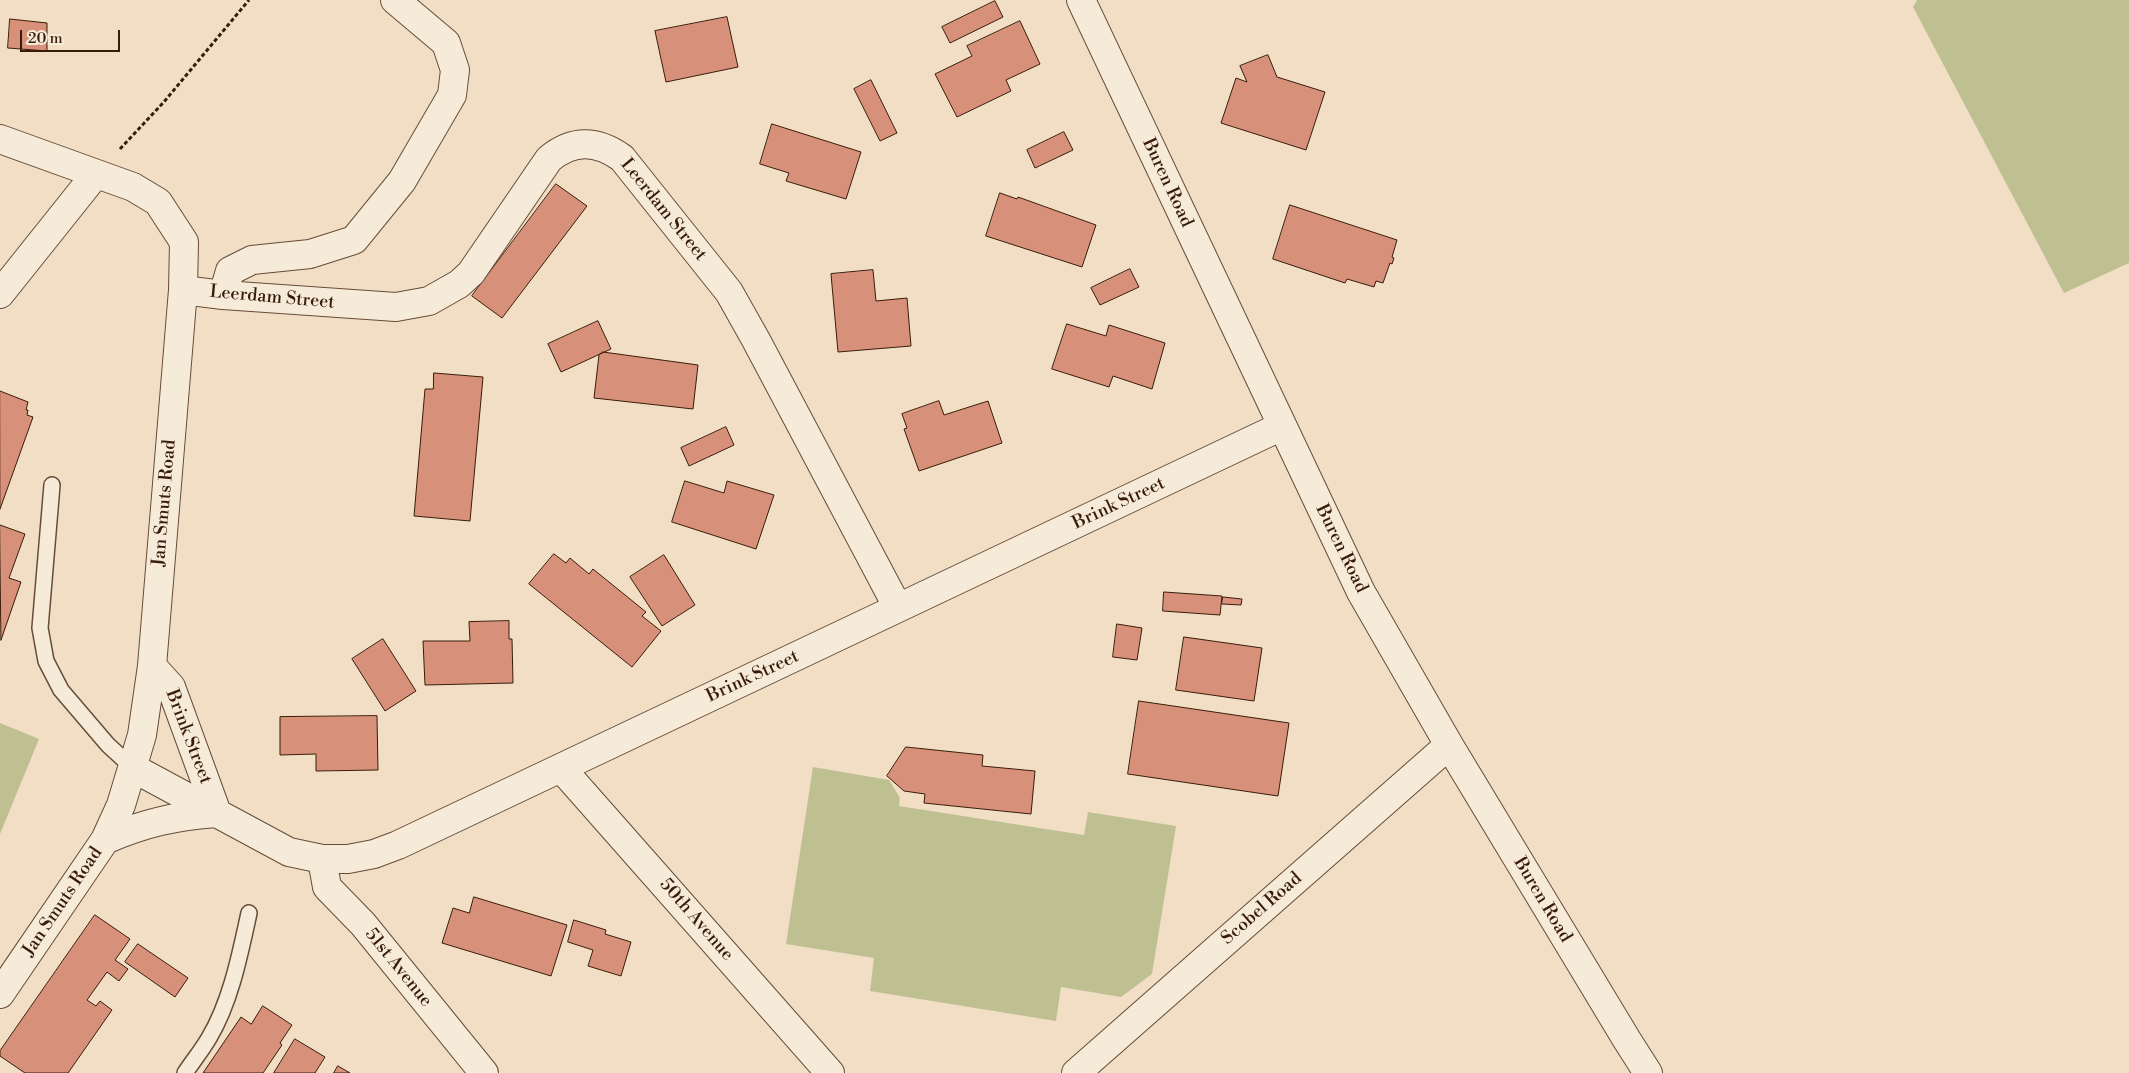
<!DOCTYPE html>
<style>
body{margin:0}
#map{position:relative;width:2129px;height:1073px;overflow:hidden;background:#f1dec5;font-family:"Libre Bodoni",serif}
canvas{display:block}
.scale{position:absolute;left:20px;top:30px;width:100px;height:22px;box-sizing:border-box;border:2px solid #391c08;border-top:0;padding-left:6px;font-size:15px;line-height:18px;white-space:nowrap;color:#391c08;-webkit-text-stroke:4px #f6ead9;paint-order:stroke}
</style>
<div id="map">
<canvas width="2129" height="1073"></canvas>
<div class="scale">20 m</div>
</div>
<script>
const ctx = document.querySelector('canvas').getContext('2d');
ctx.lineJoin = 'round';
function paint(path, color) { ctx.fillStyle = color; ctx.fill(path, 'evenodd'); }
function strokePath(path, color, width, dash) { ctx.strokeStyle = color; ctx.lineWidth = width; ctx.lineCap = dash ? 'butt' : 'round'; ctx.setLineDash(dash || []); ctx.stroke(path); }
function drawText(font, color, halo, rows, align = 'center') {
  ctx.font = font + ' "Libre Bodoni",serif'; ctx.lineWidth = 4; ctx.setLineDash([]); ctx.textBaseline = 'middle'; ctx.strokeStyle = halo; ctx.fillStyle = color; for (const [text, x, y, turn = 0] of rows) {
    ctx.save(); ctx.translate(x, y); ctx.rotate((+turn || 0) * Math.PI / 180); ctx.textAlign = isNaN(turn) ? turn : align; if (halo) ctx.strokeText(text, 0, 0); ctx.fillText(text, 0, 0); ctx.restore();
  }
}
paint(new Path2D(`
 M1917 0H2129V263L2064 293 1913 7Z
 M0 723 39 739 0 834Z
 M813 767 889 780 900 798 899 806 1084 835 1088 812 1176 826 1152 974 1121 997 1061 987 1056 1021 870 991 874 958 786 944Z`), '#bec092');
const building = new Path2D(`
 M995 1 1003 17 950 43 942 27Z
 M727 17 738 67 666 82 655 31Z
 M10 19 47 23V51L8 48Z
 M1020 21 1040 64 1006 80 1011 91 957 117 935 74 972 56 967 46Z
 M1268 55 1277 77 1325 92 1306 150 1221 123 1236 78 1247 82 1240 66Z
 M871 80 897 133 880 141 854 89Z
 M772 124 861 152 846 199 786 181 789 173 760 164Z
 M1064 132 1073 150 1035 168 1027 150Z
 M556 184 587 206 502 318 472 296Z
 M1000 193 1017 199 1018 197 1096 225 1082 267 986 236Z
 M1290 205 1397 240 1392 257 1394 258 1392 264 1390 263 1383 283 1376 281 1374 287 1347 279 1345 283 1273 259Z
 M1130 269 1139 287 1100 305 1091 288Z
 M873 270 876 301 907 298 911 346 838 352 831 274Z
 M598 321 611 349 561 372 548 344Z
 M1067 324 1106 336 1109 325 1165 343 1152 389 1113 376 1109 387 1052 369Z
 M603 352 698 365 693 409 594 398 599 355Z
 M434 373 483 377 470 521 414 516 425 389H433Z
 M0 391 28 402 26 410H28L27 415 33 417 0 509Z
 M939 401 944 415 988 401 1002 443 919 471 904 429 907 428 902 414Z
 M726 427 734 445 689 466 681 448Z
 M685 481 724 493 727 481 774 495 756 549 672 522Z
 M0 525 25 534 9 578 21 582 1 640Z
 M554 554 566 563 570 558 589 574 593 569 646 612 642 616 661 631 632 667 529 584Z
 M664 555 695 605 662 626 630 577Z
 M1164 592 1222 596 1220 615 1163 611Z
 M1223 597 1242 599 1241 605 1222 604Z
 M509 621V639H512L513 683 425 685 423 641H470L469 622Z
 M1117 624 1142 628 1137 660 1113 657Z
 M1184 637 1262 648 1254 701 1176 690Z
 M383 639 416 691 385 711 352 659Z
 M1139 701 1289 723 1278 796 1128 774Z
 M377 716 378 770 316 771V754L280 755V717Z
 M906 747 983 755 982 766 1035 771 1031 814 924 803 925 794 904 791 887 776Z
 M474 897 567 925 551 976 442 943 453 908 469 913Z
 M95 915 130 939 115 960 128 969 119 981 107 972 87 1000 96 1006 100 1001 112 1010 68 1073H25L0 1056V1051Z
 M574 920 606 930 605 934 631 942 621 976 588 966 593 950 568 942Z
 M138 944 188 978 175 997 125 962Z
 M263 1006 292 1025 280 1043 282 1045 263 1073H203L241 1017 251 1024Z
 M295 1039 325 1057 315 1073H274Z
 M338 1066 350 1073H334Z`);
paint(building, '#d7917a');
strokePath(building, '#391c08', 1);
const service = new Path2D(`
 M52 485 40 628 46 661 61 690 108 745 133 768
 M185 1073C193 1061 202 1050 209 1038 231 1001 240 954 249 913`);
const minor = new Path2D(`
 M1081 0 1361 592 1449 745 1627 1040 1648 1073
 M0 139 133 187 158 202 184 242 183 290 152 666 142 735 121 805 105 840 0 994
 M183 290 223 295 396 307 429 301 459 284 471 273 549 159C573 139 597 140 622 158L729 292 756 340 898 608
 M0 294 95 175
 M223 295 230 271 252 260 310 254 354 240 402 181 452 95 455 70 446 43 395 0
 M133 768 289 852 322 859H348L374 854 398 845 1282 426
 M561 768 830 1073
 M105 840C144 823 175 816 217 813L171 687 152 666
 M322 859 327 887 363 924 484 1073
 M1076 1073 1449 745`);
strokePath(service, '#674c37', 18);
strokePath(minor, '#674c37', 30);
strokePath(new Path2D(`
 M120 149 163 103 249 0`), '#391c08', 3, [4, 2.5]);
strokePath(service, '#f6ead9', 15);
strokePath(minor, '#f6ead9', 28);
drawText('18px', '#391c08', '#f6ead9', [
 ["Buren Road",1167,183,65],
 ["Leerdam Street",663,210,51],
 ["Leerdam Street",272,298,5],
 ["Jan Smuts Road",165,503,-85],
 ["Brink Street",1119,504,-25],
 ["Buren Road",1341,549,64],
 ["Brink Street",753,677,-25],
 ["Brink Street",188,737,69],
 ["Buren Road",1542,900,59],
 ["Jan Smuts Road",63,902,-56],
 ["Scobel Road",1262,909,-41],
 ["50th Avenue",696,920,49],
 ["51st Avenue",398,968,51]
]);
</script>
